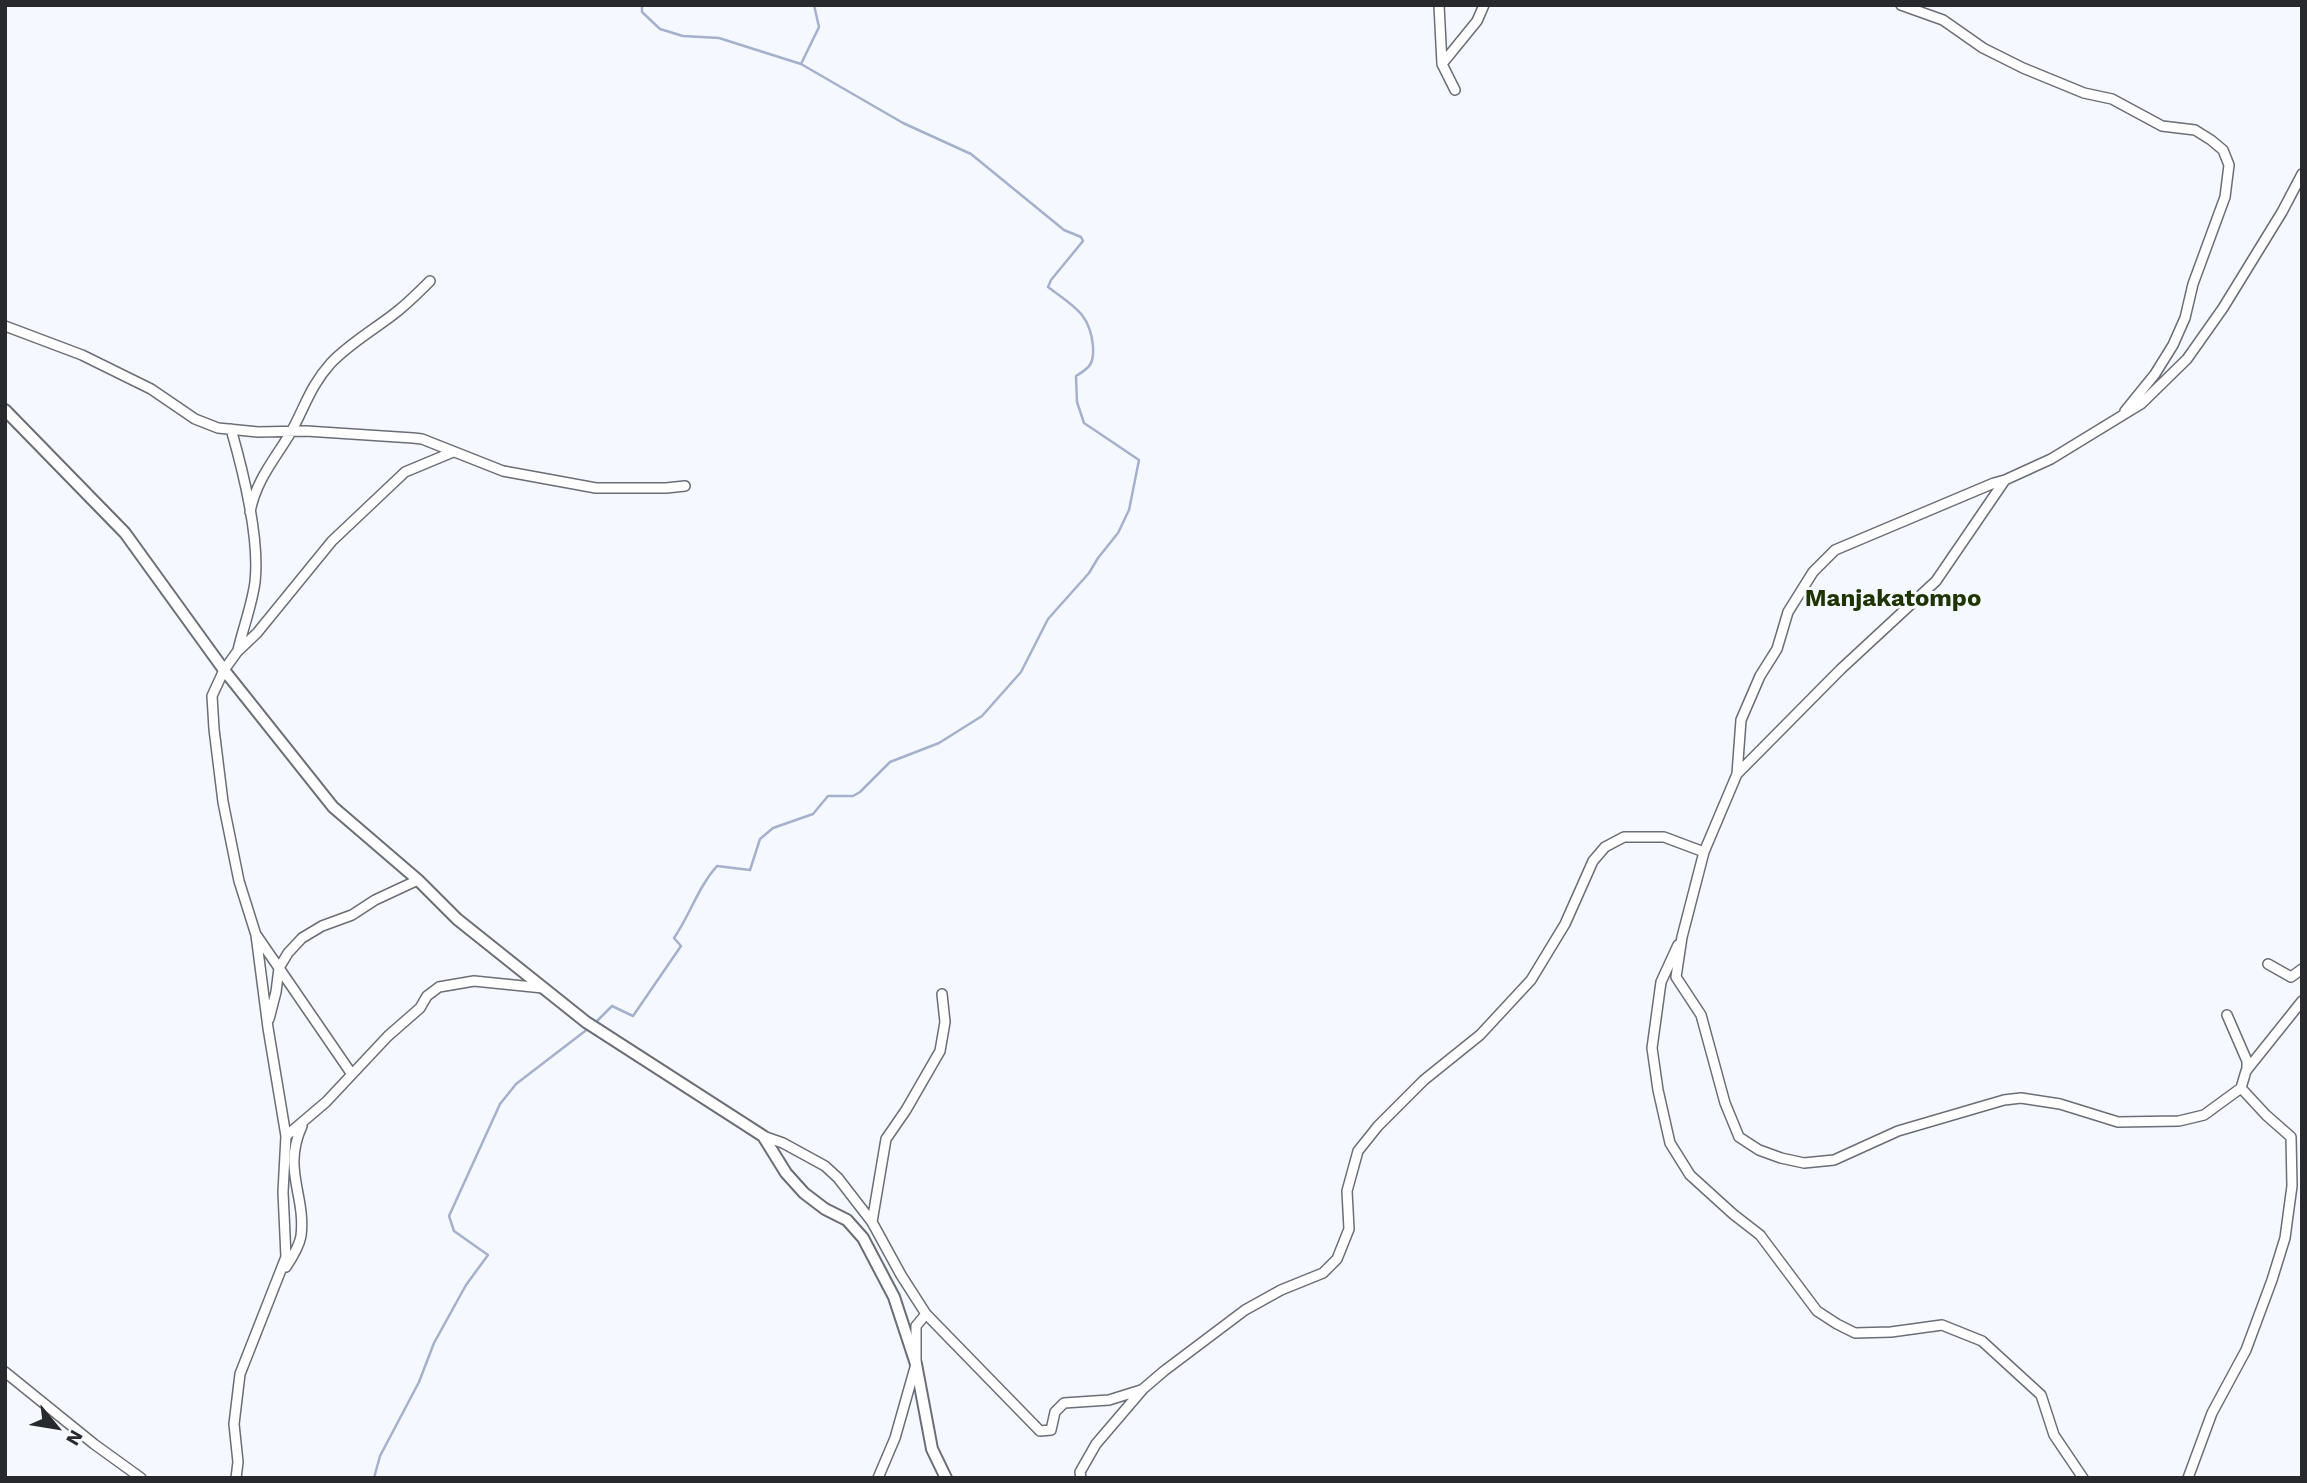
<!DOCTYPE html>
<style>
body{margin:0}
#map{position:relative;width:2307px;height:1483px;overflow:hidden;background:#f5f8ff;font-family:"Work Sans",sans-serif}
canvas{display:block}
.frame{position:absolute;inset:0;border:7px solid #27292d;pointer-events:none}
.north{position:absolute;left:21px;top:1392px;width:70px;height:70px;-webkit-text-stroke:5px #f5f8ff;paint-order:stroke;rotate:120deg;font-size:19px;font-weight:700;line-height:28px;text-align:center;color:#27292d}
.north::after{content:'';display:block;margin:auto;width:24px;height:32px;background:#27292d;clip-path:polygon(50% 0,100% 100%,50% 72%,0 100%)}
</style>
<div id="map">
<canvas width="2307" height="1483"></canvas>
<div class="frame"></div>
<div class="north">N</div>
</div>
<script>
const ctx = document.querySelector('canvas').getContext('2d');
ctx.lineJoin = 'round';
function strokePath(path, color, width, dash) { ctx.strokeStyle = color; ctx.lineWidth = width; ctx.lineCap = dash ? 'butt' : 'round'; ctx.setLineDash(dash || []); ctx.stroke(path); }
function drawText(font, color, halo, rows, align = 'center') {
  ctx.font = font + ' "Work Sans",sans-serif'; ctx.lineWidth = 6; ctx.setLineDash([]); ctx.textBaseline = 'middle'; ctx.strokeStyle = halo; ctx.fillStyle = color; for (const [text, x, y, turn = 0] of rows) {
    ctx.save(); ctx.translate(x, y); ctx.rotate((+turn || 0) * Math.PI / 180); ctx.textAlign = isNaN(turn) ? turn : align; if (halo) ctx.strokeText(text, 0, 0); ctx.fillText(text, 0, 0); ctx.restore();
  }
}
strokePath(new Path2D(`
 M801 64 819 27 814 5
 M594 1024 612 1006 633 1016 681 946 674 938C690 915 698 887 717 866L750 870 760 839 773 828 813 814 828 796H853L860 792 890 762 939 743 982 716 1021 672 1048 619 1089 573 1098 558 1118 533 1129 510 1139 460 1084 423 1077 402 1076 376C1091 367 1094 363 1093 346 1090 313 1073 306 1048 287L1051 280 1083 241 1081 237 1064 230 971 154 903 123 801 64 719 38 683 36 660 29 642 12V5
 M374 1478 380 1456 419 1382 434 1343 466 1285 488 1255 454 1231 449 1216 500 1104 516 1084 589 1028`), '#a5b1cc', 2.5);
const minor = new Path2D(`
 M1439 5 1442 64 1455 90
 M1901 5 1943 20 1983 48 2023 68 2084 93 2112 99 2162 126 2195 130 2211 140 2223 150 2229 165 2225 197 2193 284 2185 318 2173 345 2155 374 2125 411
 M1442 64 1477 21 1484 5
 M2302 174 2282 212 2223 308 2187 359 2141 404 2051 459 2005 480 1936 581 1841 669 1737 774 1704 852 1682 937 1676 977 1701 1015 1725 1103 1739 1137 1759 1150 1781 1158 1804 1163 1834 1160 1898 1131 2004 1100 2021 1098 2060 1104 2118 1122 2179 1121 2204 1115 2241 1088 2246 1071 2302 1001
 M5 326 82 355 151 389 195 419 218 428 258 432 306 431 413 438 422 439 503 471 596 488H666L685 486
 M231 429C243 471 260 538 255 582 252 605 243 628 238 650
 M250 512C256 480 275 459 291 432 305 407 310 386 331 363 351 342 377 328 399 310 410 301 420 291 430 281
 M1737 774 1741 720 1760 676 1777 649 1788 612 1813 572 1835 550 1994 483 2005 480
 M257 936 279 968 276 992 269 1019
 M1678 945 1661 982 1652 1048 1658 1090 1670 1143 1690 1175 1733 1214 1760 1235 1817 1311 1837 1324 1855 1333 1891 1332 1942 1325 1982 1341 2041 1395 2054 1435 2083 1478
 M2268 964 2291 977 2302 969
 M2227 1015 2247 1061V1070
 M351 1073 279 968 288 953 302 938 322 926 352 915 375 900 418 880
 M286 1136 326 1102 388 1036 420 1008 427 996 439 987 474 981 543 988
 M763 1136 783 1143 825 1166 838 1178 872 1222 901 1275 926 1314 1040 1431 1051 1430 1055 1412 1064 1403 1109 1400 1141 1390
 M872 1222 886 1139 906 1110 940 1051 945 1022 942 994
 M286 1267C292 1258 299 1247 301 1236 306 1195 282 1170 302 1126
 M5 1372 94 1444 141 1478
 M236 1478 238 1462 234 1424 240 1374 286 1257 283 1192 286 1136 268 1028 256 935 239 881 223 802 214 729 212 696 224 670 237 652 257 633 332 541 405 472 453 452
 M878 1478 895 1438 916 1364V1326L926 1314
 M1081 1478 1080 1472 1096 1444 1143 1389 1164 1371 1245 1310 1281 1290 1323 1273 1337 1259 1349 1229 1347 1191 1358 1151 1378 1126 1424 1080 1480 1035 1531 980 1565 924 1593 861 1605 847 1624 837H1664L1704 852
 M2188 1478 2212 1413 2246 1350 2272 1280 2285 1238 2292 1186 2291 1137 2266 1115 2241 1088`);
const tertiary = new Path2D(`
 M5 410 125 533 224 670 333 807 418 880 457 919 586 1022 763 1136 786 1173 804 1193 825 1209 847 1220 863 1238 894 1297 916 1364 932 1449 946 1478`);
strokePath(minor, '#696e77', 12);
strokePath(tertiary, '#696e77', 14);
strokePath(minor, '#fff', 9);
strokePath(tertiary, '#fff', 10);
drawText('bold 24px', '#1e3503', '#f5f8ff', [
 ["Manjakatompo",1893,599]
]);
</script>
